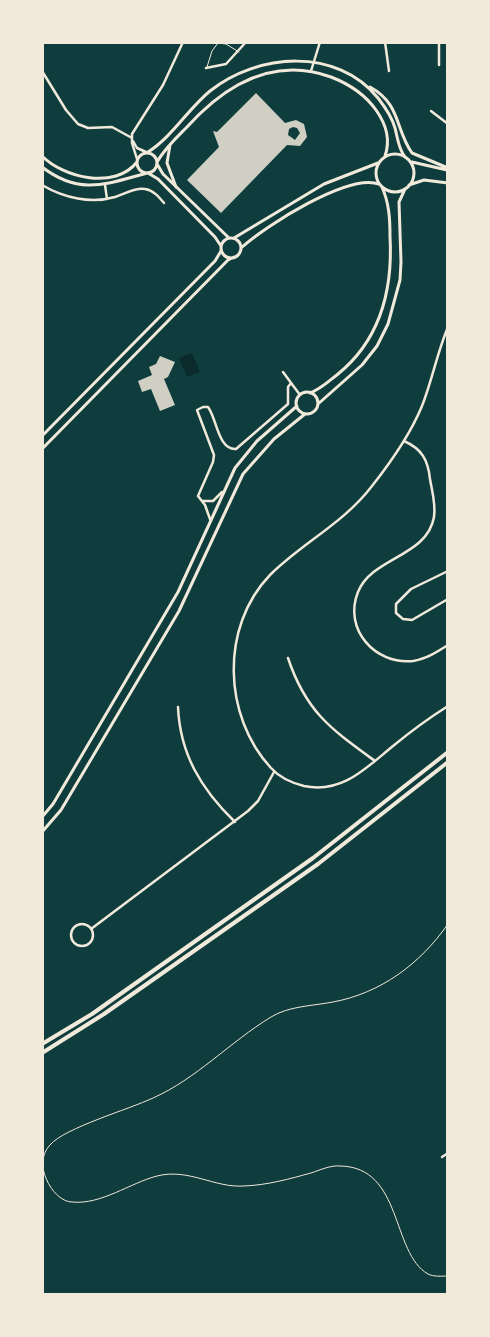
<!DOCTYPE html>
<style>
body{margin:0}
#map{position:relative;width:490px;height:1337px;overflow:hidden;background:#0f3d3e;font-family:Georgia,serif}
canvas{display:block}
.frame{position:absolute;inset:0;border:44px solid #f1e9da;pointer-events:none}
</style>
<div id="map">
<canvas width="490" height="1337"></canvas>
<div class="frame"></div>
</div>
<script>
const ctx = document.querySelector('canvas').getContext('2d');
ctx.lineJoin = 'round';
function paint(path, color) { ctx.fillStyle = color; ctx.fill(path, 'evenodd'); }
function strokePath(path, color, width, dash) { ctx.strokeStyle = color; ctx.lineWidth = width; ctx.lineCap = dash ? 'butt' : 'round'; ctx.setLineDash(dash || []); ctx.stroke(path); }
paint(new Path2D(`
 M192 353 200 372 187 377 179 358Z`), '#0a2a2b');
paint(new Path2D(`
 M256 93 285 123 296 120 304 124 307 137 300 146 287 145 221 213 187 180 219 147 213 131 217 132ZM293 127 297 128 300 133 295 140 288 135 289 129Z
 M160 356 175 362 168 377 164 379 175 405 160 411 151 389 142 392 138 381 152 375 149 367 156 364Z`), '#cfcfc3');
strokePath(new Path2D(`
 M207 67 212 51 218 43 226 44 239 52
 M448 924C420 964 381 993 333 1002 312 1006 289 1006 271 1017 230 1042 196 1079 153 1098 130 1109 64 1128 50 1145 39 1157 42 1173 50 1186 54 1193 63 1202 72 1202 101 1205 130 1183 157 1176 189 1168 214 1188 244 1186 268 1185 289 1179 311 1173 320 1170 331 1165 340 1166 403 1167 391 1253 428 1274 434 1277 441 1276 448 1276`), '#f1e9da', 1);
strokePath(new Path2D(`
 M385 42 389 71
 M439 42V65
 M206 68 226 64 246 42
 M42 71 66 110 78 124 88 128 112 127 132 138
 M311 71 320 42
 M431 111 448 124
 M133 141 137 148 146 152
 M137 159 132 143V134L163 85 183 42
 M42 185C64 198 91 204 115 197 124 194 136 187 145 189 153 190 159 197 164 203
 M105 185 107 199
 M448 327C437 353 432 381 422 406 410 435 391 462 372 486 344 523 302 543 270 575 220 627 223 716 271 768 280 778 292 783 304 786 342 794 366 768 393 746 410 732 429 718 448 706
 M283 372 300 395
 M404 441C422 449 428 460 430 479 432 491 436 504 434 517 427 557 372 557 358 592 343 629 375 665 413 661 426 659 437 652 448 645
 M203 501H213L222 492
 M210 519 205 505 198 496 213 462 214 455 197 410 203 407H208C217 419 218 450 236 449L288 404V387L291 383
 M448 571 411 589 396 604V613L403 619 412 620 448 599
 M288 658C306 712 331 729 375 761
 M178 707C180 754 201 789 235 822
 M71 935a11 11 0 1 1 22 0a11 11 0 1 1-22 0Z
 M91 929 248 811 258 801 274 772
 M442 1157 448 1153`), '#f1e9da', 2.5);
strokePath(new Path2D(`
 M157 164 163 174 229 238
 M148 173 158 179 215 237 221 246
 M221 248a10 10 0 1 1 20 0a10 10 0 1 1-20 0Z
 M234 238 324 184 378 163
 M241 248C265 226 348 173 379 184
 M42 436 215 261 221 251
 M42 449 228 260 234 257`), '#f1e9da', 3);
strokePath(new Path2D(`
 M370 87C401 104 395 129 412 153L448 168
 M170 145 167 163 176 187
 M148 152C172 137 188 109 210 91 258 53 337 47 378 98 385 107 392 117 395 128 398 139 398 148 405 157
 M137 163a10 10 0 1 1 20 0a10 10 0 1 1-20 0Z
 M376 173a19 19 0 1 1 38 0a19 19 0 1 1-38 0Z
 M42 156C64 178 115 190 137 162
 M157 162C165 148 176 138 187 127 225 85 273 56 331 77 349 84 364 93 376 110 386 124 391 139 385 156
 M412 162 447 170
 M42 167C80 196 106 184 147 173
 M409 185 424 180 448 183
 M296 403a11 11 0 1 1 22 0a11 11 0 1 1-22 0Z
 M310 393C321 389 329 381 338 374 381 339 393 289 390 236 390 218 389 203 382 187
 M318 404 362 365 377 346 388 324 400 280 401 262 399 202 405 189
 M42 817 53 804 178 592 235 468 257 441 297 406
 M42 832 61 810 179 611 243 474 274 439 305 414`), '#f1e9da', 3);
strokePath(new Path2D(`
 M42 1044 92 1014 313 858 448 752
 M42 1053 104 1014 318 864 448 762`), '#f1e9da', 4);
</script>
